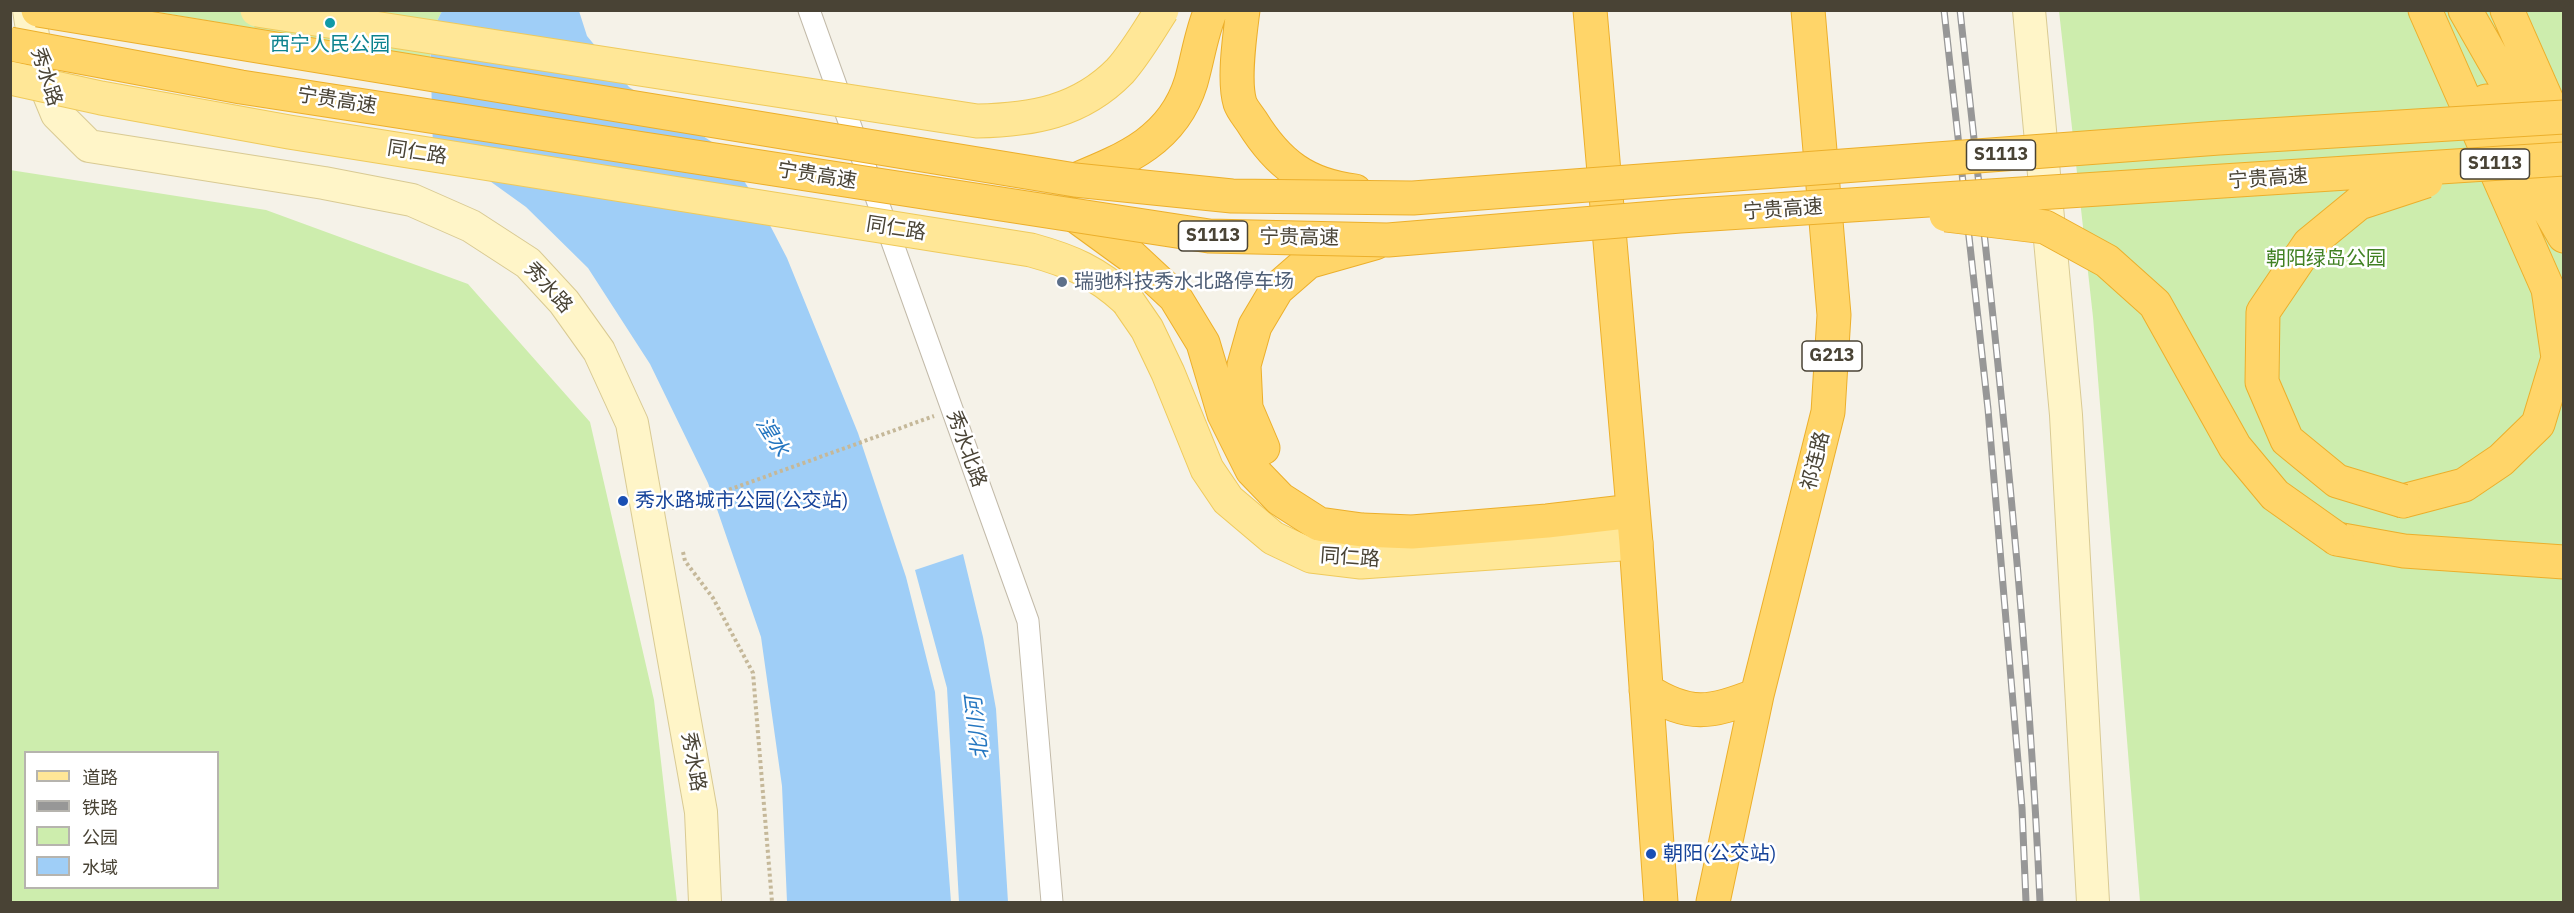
<!DOCTYPE html>
<meta charset="utf-8">
<style>
body{margin:0}
#map{position:relative;width:2574px;height:913px;overflow:hidden;background:#f5f2e8;font-family:"IBM Plex Sans","Noto Sans SC",sans-serif}
canvas{display:block}
.frame{position:absolute;inset:0;border:12px solid #494335;pointer-events:none}
.legend{position:absolute;left:24px;top:751px;width:195px;height:138px;box-sizing:border-box;background:#fff;border:2px solid #b6b4ae;margin:0;padding:8px 10px;list-style:none;font-size:18px;color:#494335}
.legend li{display:flex;align-items:center;gap:12px;height:30px}
.legend b{width:30px;border:2px solid #b6b4ae}
</style>
<div id="map">
<canvas width="2574" height="913"></canvas>
<div class="frame"></div>
<ul class="legend">
<li><b style="height:8px;background:#ffe797"></b>道路</li>
<li><b style="height:8px;background:#979797"></b>铁路</li>
<li><b style="height:16px;background:#cdedad"></b>公园</li>
<li><b style="height:16px;background:#9fcef7"></b>水域</li>
</ul>
</div>
<script>
const ctx = document.querySelector('canvas').getContext('2d');
ctx.lineJoin = 'round';
function paint(path, color) { ctx.fillStyle = color; ctx.fill(path, 'evenodd'); }
function strokePath(path, color, width, dash) { ctx.strokeStyle = color; ctx.lineWidth = width; ctx.lineCap = dash ? 'butt' : 'round'; ctx.setLineDash(dash || []); ctx.stroke(path); }
function drawText(font, color, halo, rows, align = 'center') {
  ctx.font = font + ' "IBM Plex Sans","Noto Sans SC",sans-serif'; ctx.lineWidth = 5; ctx.setLineDash([]); ctx.textBaseline = 'middle'; ctx.strokeStyle = halo; ctx.fillStyle = color; for (const [text, x, y, turn = 0] of rows) {
    ctx.save(); ctx.translate(x, y); ctx.rotate((+turn || 0) * Math.PI / 180); ctx.textAlign = isNaN(turn) ? turn : align; if (halo) ctx.strokeText(text, 0, 0); ctx.fillText(text, 0, 0); ctx.restore();
  }
}
paint(new Path2D(`
 M151 11H442L430 35V58Z
 M2059 11H2563V902H2140L2093 317Z
 M10 170 266 210 468 284 590 422 654 700 677 902H11ZM26 752H218V888H26Z`), '#cdedad');
paint(new Path2D(`
 M442 11H579L587 36 629 87 715 144 730 159 760 206 787 258 858 433 906 577 935 692 951 902H787L782 786 761 637 708 483 650 364 588 268 526 207 487 179 433 151 430 35Z
 M963 554 983 637 996 709 1008 902H959L947 688 915 570Z`), '#9fcef7');
const street = new Path2D(`
 M809 10 1028 621 1052 902`);
const secondary = new Path2D(`
 M29 10 38 68 57 114 89 146 324 183 412 200 471 226 528 263 564 302 599 351 632 423 701 812 705 902
 M2029 10 2066 415 2093 902`);
const primary = new Path2D(`
 M1127 300 1147 329 1168 373 1207 469 1228 500 1273 538 1311 556 1361 562 1636 543`);
const highway = new Path2D(`
 M1243 10C1240 34 1233 80 1240 103 1242 109 1248 116 1252 122 1278 164 1306 185 1355 191
 M1590 10 1636 543 1661 902
 M2465 10 2564 183
 M2507 10 2564 139
 M2486 101 2564 236
 M1075 180C1126 159 1173 140 1191 82 1198 58 1201 33 1211 10
 M1076 216 1131 256 1175 297 1203 343 1224 414 1252 470 1280 499 1319 524 1362 530 1412 532 1547 521 1633 511
 M1263 448 1246 408 1244 365 1255 326 1277 289 1308 262 1375 243
 M2403 501 2464 485 2501 460 2538 424 2558 358 2548 289 2425 10
 M2337 539 2404 551 2564 562
 M1646 690C1690 718 1710 713 1757 695
 M1713 902 1757 695 1828 412 1834 315 1808 10`);
strokePath(street, '#c2baa9', 23);
strokePath(secondary, '#d9ca93', 34);
strokePath(primary, '#efca5c', 35);
strokePath(highway, '#ecaf2b', 35);
strokePath(new Path2D(`
 M672 508 695 502 934 416
 M683 552 685 561 713 598 753 673 772 902`), '#c5b899', 4, [3, 3]);
strokePath(street, '#fff', 21);
strokePath(secondary, '#fff5c8', 32);
strokePath(primary, '#ffe797', 33);
strokePath(highway, '#ffd569', 33);
const rail = new Path2D(`
 M1944 10 1988 409 2022 808 2026 902
 M1960 10C1992 307 2027 604 2040 902`);
strokePath(rail, '#979797', 7);
strokePath(rail, '#fff', 4.5, [14]);
const primaryBridge = new Path2D(`
 M257 10 977 121C1032 120 1080 112 1120 71 1136 53 1149 30 1162 10
 M10 78 101 98 289 132 1031 250C1071 261 1096 272 1127 300`);
const highwayBridge = new Path2D(`
 M38 10 1075 180 1232 196 1413 198 2219 138 2564 117
 M10 44 241 87 1209 236 1388 240 1680 216 2564 159
 M1946 215 2045 227 2107 261 2155 304 2235 447 2275 495 2337 539
 M2403 501 2337 481 2287 440 2262 382 2263 312 2309 244 2359 203 2426 181`);
strokePath(primaryBridge, '#efca5c', 35, []);
strokePath(highwayBridge, '#ecaf2b', 35, []);
strokePath(primaryBridge, '#ffe797', 33);
strokePath(highwayBridge, '#ffd569', 33);
for (const [x, y, r, color] of [
 [330,23,6,"#0f9aa8"],
 [1062,282,6,"#5c6f8a"],
 [623,501,6,"#1a4fb4"],
 [1651,854,6,"#1a4fb4"]
]) { const dot = new Path2D(); dot.arc(x, y, r, 0, 2 * Math.PI); ctx.fillStyle = color; ctx.fill(dot); strokePath(dot, '#fff', 2); }
for (const [x, y, w] of [
 [2001,155,69],
 [2495,164,69],
 [1213,236,69],
 [1832,356,60]
]) { const box = new Path2D(); box.roundRect(x - w / 2, y - 15, w, 30, 4.5); ctx.fillStyle = '#fff'; ctx.fill(box); strokePath(box, '#494335', 1.5); }
drawText('bold 18px', '#494335', null, [
 ["S1113",2001,155],
 ["S1113",2495,164],
 ["S1113",1213,236],
 ["G213",1832,356]
]);
drawText('20px', '#0d838f', '#fff', [
 ["西宁人民公园",330,45]
]);
drawText('20px', '#494335', '#fff', [
 ["秀水路",46,77,72],
 ["宁贵高速",337,101,9],
 ["同仁路",417,153,9],
 ["宁贵高速",817,176,9],
 ["宁贵高速",2268,179,-4],
 ["宁贵高速",1783,210,-4],
 ["同仁路",896,229,9],
 ["宁贵高速",1299,238,1],
 ["秀水路",548,288,48],
 ["秀水北路",966,449,70],
 ["祁连路",1816,461,-76],
 ["同仁路",1350,558,4],
 ["秀水路",693,762,80]
]);
drawText('20px', '#418123', '#fff', [
 ["朝阳绿岛公园",2326,259]
]);
drawText('20px', '#4e5e75', '#fff', [
 ["瑞驰科技秀水北路停车场",1074,282]
], 'left');
drawText('20px', '#164399', '#fff', [
 ["秀水路城市公园(公交站)",635,501],
 ["朝阳(公交站)",1663,854]
], 'left');
drawText('italic 21px', '#2476c0', '#fff', [
 ["湟水",772,437,58],
 ["北川河",978,728,-97]
]);
</script>
